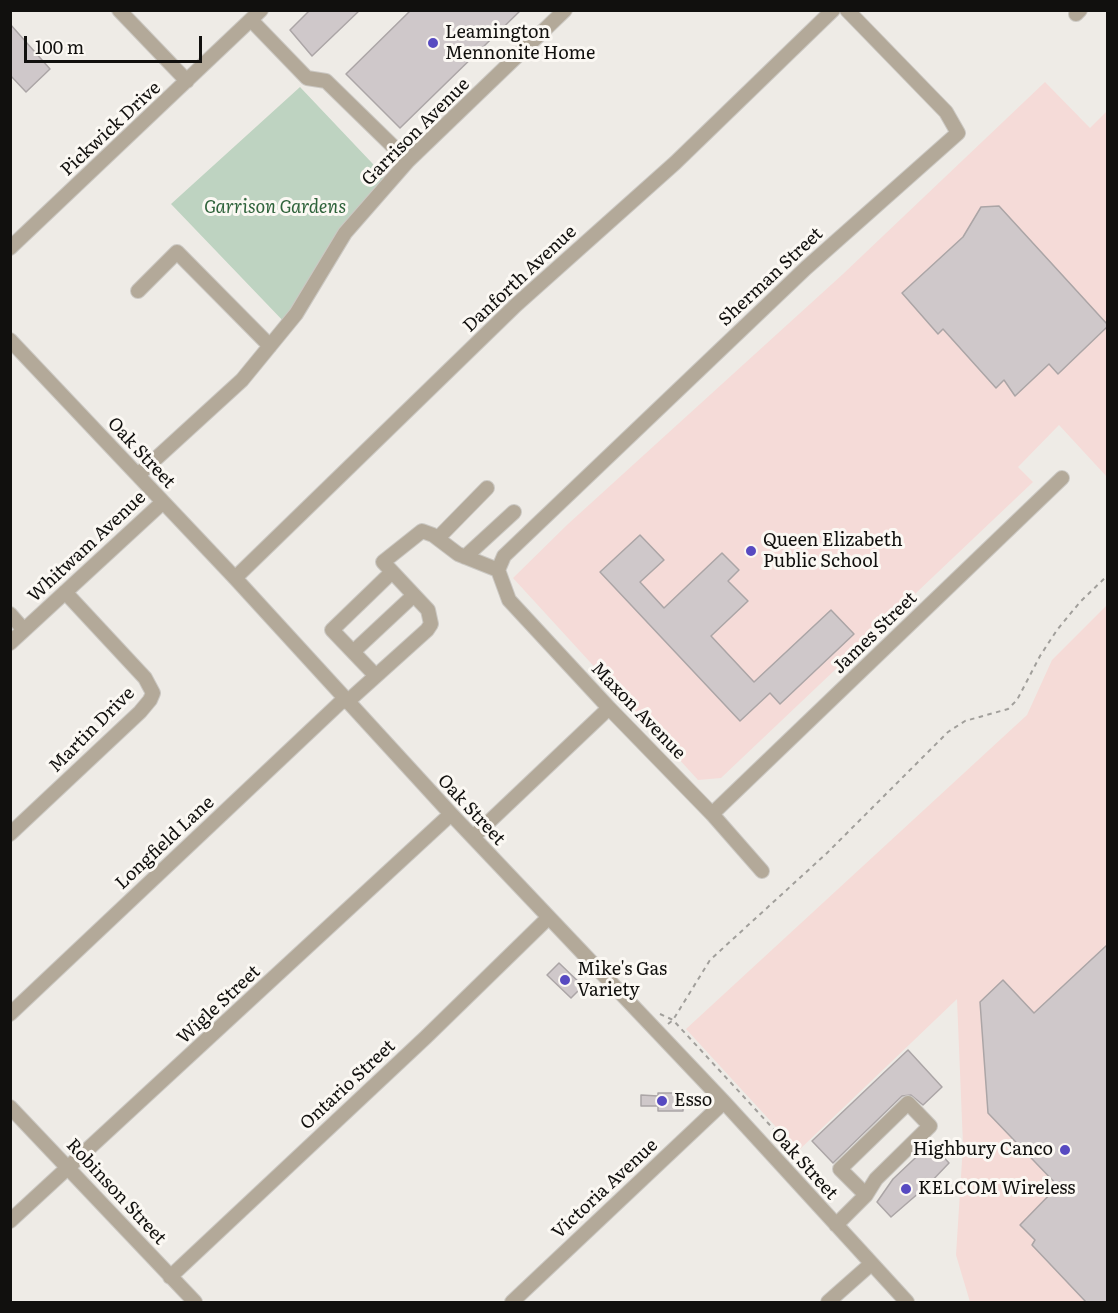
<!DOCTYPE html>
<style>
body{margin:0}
#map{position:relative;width:1118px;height:1313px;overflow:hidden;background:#eeebe6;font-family:Literata,serif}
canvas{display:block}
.frame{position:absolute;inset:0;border:12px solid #11100e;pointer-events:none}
.scale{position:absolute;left:24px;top:36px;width:178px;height:27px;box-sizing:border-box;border:3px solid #11100e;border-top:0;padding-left:8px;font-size:18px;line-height:21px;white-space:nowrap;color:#11100e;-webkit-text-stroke:4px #fbf8f3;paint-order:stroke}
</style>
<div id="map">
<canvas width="1118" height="1313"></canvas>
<div class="frame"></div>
<div class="scale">100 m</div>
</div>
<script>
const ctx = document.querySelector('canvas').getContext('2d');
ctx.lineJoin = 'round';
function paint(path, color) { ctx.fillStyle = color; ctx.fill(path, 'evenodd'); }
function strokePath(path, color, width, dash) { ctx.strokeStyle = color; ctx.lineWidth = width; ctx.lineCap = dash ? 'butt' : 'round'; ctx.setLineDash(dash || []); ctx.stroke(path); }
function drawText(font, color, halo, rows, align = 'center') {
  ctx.font = font + ' Literata,serif'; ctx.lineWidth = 6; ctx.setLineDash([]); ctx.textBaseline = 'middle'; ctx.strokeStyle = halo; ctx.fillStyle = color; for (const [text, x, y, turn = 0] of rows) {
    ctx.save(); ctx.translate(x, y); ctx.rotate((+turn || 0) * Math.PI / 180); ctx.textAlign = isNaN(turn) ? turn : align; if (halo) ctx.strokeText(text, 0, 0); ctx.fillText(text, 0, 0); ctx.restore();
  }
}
paint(new Path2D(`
 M1107 605V1302H970L956 1255 963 1145 957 999 798 1151 686 1029 1027 715 1052 660Z`), '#f5dbd7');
paint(new Path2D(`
 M1045 82 1090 128 1107 111V477L1059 425 1018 467 1033 482 721 778 698 780 513 578 568 524 843 274Z`), '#f5dbd8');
paint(new Path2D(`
 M300 87 390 182 345 233 287 325 171 204Z`), '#bed3c1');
const building = new Path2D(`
 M310 10H360L312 56 290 30Z
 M411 10H521L400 128 346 74Z
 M10 24 50 69 26 92 10 75Z
 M999 206 1107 324V327L1058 374 1049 364 1015 396 1004 380 996 388 943 329 938 334 902 293 963 237 981 207Z
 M640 535 664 560 640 582 664 608 722 553 739 570 728 581 748 601 711 636 754 682 831 610 854 634 780 704 770 693 740 721 600 572Z
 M1107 945V1302H1086L1032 1245 1035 1240 1020 1225 1058 1186 988 1113 980 1002 1003 980 1034 1013Z
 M559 963 583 986 571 998 547 975Z
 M908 1050 942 1087 923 1105 911 1095 902 1096 833 1163 812 1141Z
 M658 1093H683V1111H658V1106H641V1095L658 1096Z
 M931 1143 949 1163 928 1185 891 1217 877 1202 893 1179Z`);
paint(building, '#cfc8ca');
strokePath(building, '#aba5a6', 1.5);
const minor = new Path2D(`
 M119 10 187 81
 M1076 14 1080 10
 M251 20 307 78 326 81 408 161
 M10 248 261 10
 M138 291 177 252 270 346
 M10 340 235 578 451 814 724 1102 907 1302
 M138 475 242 380 296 314 345 233 408 161 565 10
 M438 538 487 488
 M465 557 514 512
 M498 570 504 556 806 268 958 133 946 112 847 10
 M498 570 509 600 609 708 712 814 762 871
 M235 578 516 305 675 163 833 10
 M10 614 24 630
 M10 643 163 502
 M354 651 414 595
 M376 676 332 630 392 572
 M347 702 427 630 431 624 428 610 383 562 422 531 433 535 458 554 498 570
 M712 814 1062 478
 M10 834 140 712 150 700 153 693 145 678 65 592
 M473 837 609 708
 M10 1014 344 699
 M10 1107 195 1302
 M10 1221 451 814
 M836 1225 866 1195 876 1179 930 1126 908 1103 840 1169 866 1195
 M170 1277 426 1037 548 918
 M512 1302 724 1102
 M828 1302 871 1264`);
strokePath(minor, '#cbc8c3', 16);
strokePath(new Path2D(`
 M660 1014 673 1020 779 1135 778 1141
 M668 1024 673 1020 710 960 827 853 948 732 965 721 1008 709 1017 700 1040 656 1057 630 1080 602 1108 575`), '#a19f9b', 2, [4.5, 4.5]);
strokePath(minor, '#b3a999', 14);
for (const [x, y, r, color] of [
 [433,43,6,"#574ac1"],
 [751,551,6,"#574ac1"],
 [565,980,6,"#574ac1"],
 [662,1101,6,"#574ac1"],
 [1065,1150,6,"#574ac1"],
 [906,1189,6,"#574ac1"]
]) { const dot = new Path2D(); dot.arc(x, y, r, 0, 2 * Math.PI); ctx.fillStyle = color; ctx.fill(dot); strokePath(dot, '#fbf8f3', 2); }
drawText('18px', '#11100e', '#fbf8f3', [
 ["Leamington",445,33],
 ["Mennonite Home",445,54],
 ["Queen Elizabeth",763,541],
 ["Public School",763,562],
 ["Mike's Gas",577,970],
 ["Variety",577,991],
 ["Esso",674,1101],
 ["Highbury Canco",1053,1150,"right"],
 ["KELCOM Wireless",918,1189]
], 'left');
drawText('18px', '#11100e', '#fbf8f3', [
 ["Pickwick Drive",111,129,-43],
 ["Garrison Avenue",416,132,-45],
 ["Sherman Street",771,277,-43],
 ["Danforth Avenue",520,279,-43],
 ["Oak Street",141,453,47],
 ["Whitwam Avenue",87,547,-43],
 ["James Street",875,633,-44],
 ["Maxon Avenue",638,711,46],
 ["Martin Drive",92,730,-45],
 ["Oak Street",471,810,47],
 ["Longfield Lane",165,843,-43],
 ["Wigle Street",219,1005,-43],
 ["Ontario Street",348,1085,-43],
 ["Oak Street",804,1164,48],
 ["Victoria Avenue",605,1189,-43],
 ["Robinson Street",116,1192,47]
]);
drawText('italic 18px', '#2f633b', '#fbf8f3', [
 ["Garrison Gardens",275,208]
]);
</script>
